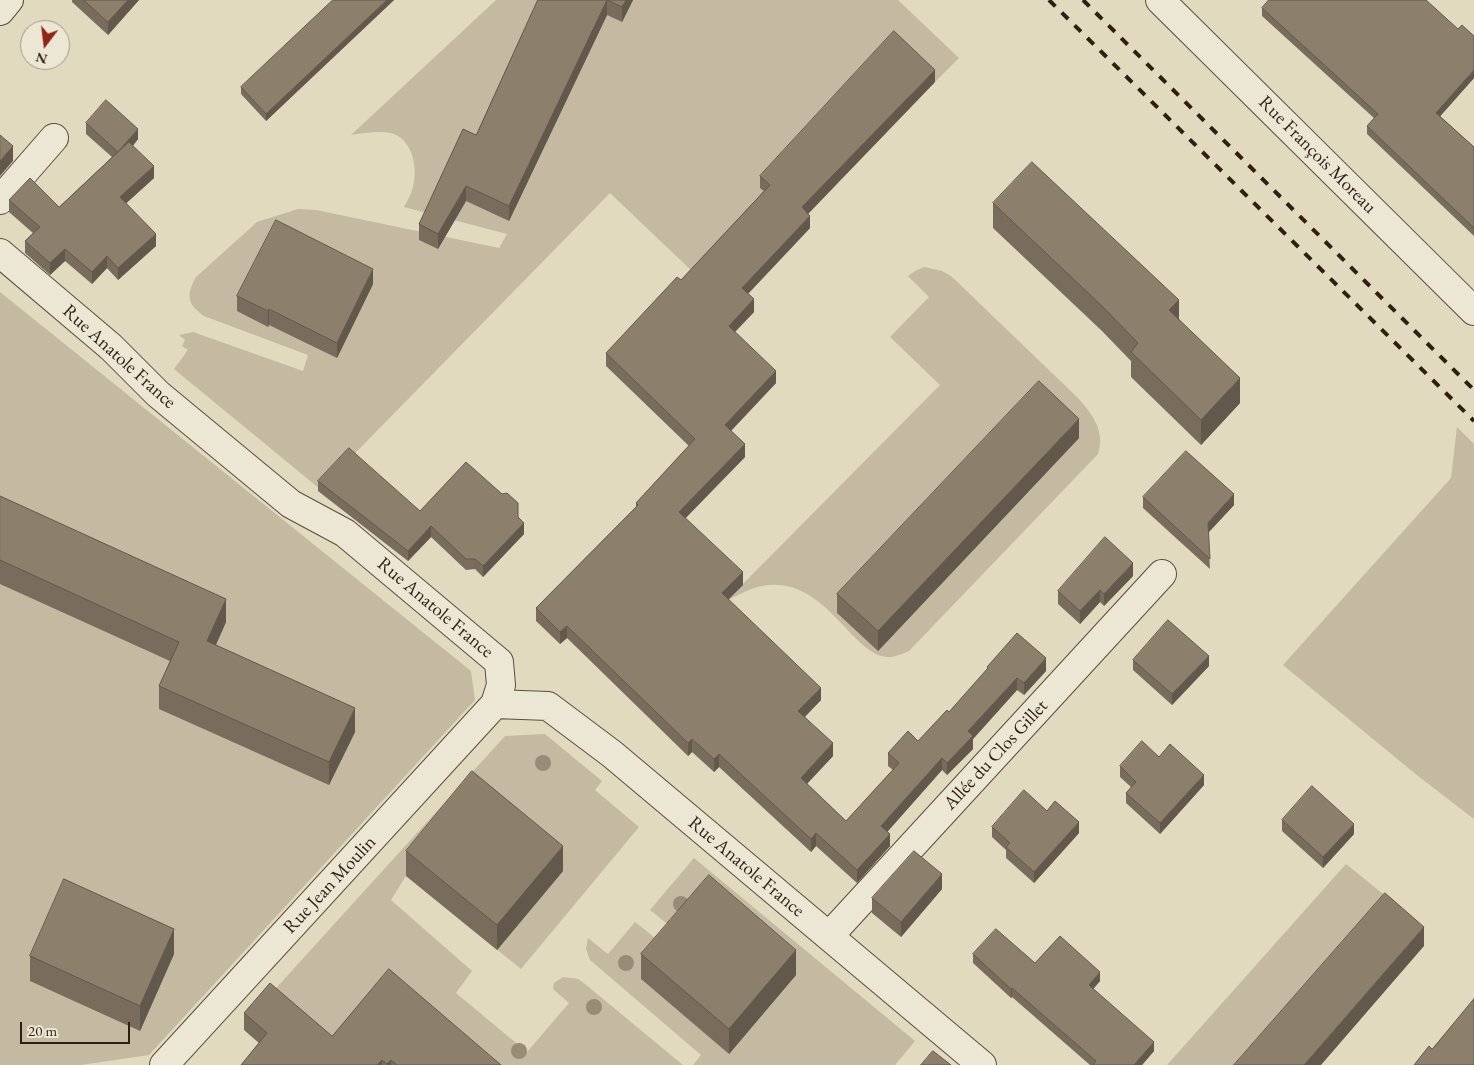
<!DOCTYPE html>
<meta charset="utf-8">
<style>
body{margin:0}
#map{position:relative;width:1474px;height:1065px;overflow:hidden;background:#e1dabe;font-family:"EB Garamond",serif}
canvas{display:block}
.north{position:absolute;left:20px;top:20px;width:50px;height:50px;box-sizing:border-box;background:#ece7d5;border:1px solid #a19687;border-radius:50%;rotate:195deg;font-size:14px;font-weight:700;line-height:20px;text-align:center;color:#301d13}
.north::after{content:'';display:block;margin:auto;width:18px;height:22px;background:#8f2418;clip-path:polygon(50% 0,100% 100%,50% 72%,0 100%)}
.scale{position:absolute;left:20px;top:1022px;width:110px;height:22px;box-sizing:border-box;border:2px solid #301d13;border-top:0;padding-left:6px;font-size:15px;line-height:18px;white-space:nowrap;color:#301d13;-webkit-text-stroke:4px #ece7d5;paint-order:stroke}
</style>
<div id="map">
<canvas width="1474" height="1065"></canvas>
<div class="north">N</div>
<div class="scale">20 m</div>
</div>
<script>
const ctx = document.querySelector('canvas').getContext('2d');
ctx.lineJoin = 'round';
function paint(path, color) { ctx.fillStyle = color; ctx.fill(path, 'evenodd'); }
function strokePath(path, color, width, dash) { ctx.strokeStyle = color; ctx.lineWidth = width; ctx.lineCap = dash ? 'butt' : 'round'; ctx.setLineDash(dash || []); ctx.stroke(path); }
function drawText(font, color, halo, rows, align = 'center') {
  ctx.font = font + ' "EB Garamond",serif'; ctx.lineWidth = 4.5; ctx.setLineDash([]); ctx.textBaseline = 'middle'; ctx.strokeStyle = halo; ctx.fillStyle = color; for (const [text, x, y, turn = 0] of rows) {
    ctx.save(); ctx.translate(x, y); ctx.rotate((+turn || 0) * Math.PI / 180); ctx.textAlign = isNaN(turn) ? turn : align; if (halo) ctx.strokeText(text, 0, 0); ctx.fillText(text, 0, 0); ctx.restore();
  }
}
paint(new Path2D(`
 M496 0H898L959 58 935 82 894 44 770 197 693 272 610 193 320 489 174 369 188 350 182 346 185 340 179 335 193 332 303 371 308 355 204 316C187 304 186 295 196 277L257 222 298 209 316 210 499 248 507 234 404 207C406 203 409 198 411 193 418 176 416 147 398 136 385 129 366 133 351 135Z
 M924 267 942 271 951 276 1076 396C1091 412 1106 431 1098 454L909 651C904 653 897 656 891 657 853 661 827 574 762 586 750 588 737 596 726 601L940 385 890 337 929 297 908 276 915 271Z
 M0 292 471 671 475 700 149 1055 81 1065H0Z
 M1457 427 1474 444V819L1418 776 1283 665 1451 478Z
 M545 734 602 781 595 790 639 827 521 969 406 876 391 900 472 971 456 993 527 1052 569 1003 553 989 554 983 563 977 578 979 585 984 683 1065H481L327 1050 268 997 505 736Z
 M694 858 915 1041 895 1065H693L701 1055 590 960 586 949 588 938 608 954 635 922 668 948 642 980 729 1053 680 934 650 910Z
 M1346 864 1393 902 1251 1065H1167Z`), '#c3baa1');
const minor = new Path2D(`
 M1160 0 1474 311
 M0 11 9 0
 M0 200 54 138
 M0 253 111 347 158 394 291 504 345 533 499 662 501 685 495 704 164 1065
 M495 704 548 706 612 754 982 1065
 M829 936 1162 574`);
strokePath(minor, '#5c4c3e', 30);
strokePath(minor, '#ece7d5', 28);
strokePath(new Path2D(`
 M1049 0 1474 421
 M1083 0 1474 390`), '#301d13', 4, [9, 9]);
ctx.fillStyle = '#988c78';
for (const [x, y] of [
 [543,763],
 [681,904],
 [626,963],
 [594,1007],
 [519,1051]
]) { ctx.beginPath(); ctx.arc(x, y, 8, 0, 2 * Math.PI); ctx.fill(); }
paint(new Path2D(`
 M72 0H139L108 35 72 2Z
 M333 0H394L266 121 241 94V87Z
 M538 0H633L622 22 607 15 509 221 466 201 438 249 419 240V224L476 135Z
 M1262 8 1474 78 1440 116 1474 147V236L1367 134V126L1374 118 1262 16Z
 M935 82 808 214 810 228 748 294 754 312 735 332 776 383 731 431 745 457 685 518 743 585 728 599 821 700 805 717 833 756 807 784 846 821 893 770 888 766V753L918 741 949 712 987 670V667L1046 671 1024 695 1017 690 973 739V749L947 775 942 770 887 832 890 846 857 883 816 846 811 852 719 767 714 772 692 752 688 756 567 638 560 644 536 621V608L636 507V503L689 446 606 366V353L681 280 764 191 760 188V176Z
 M86 123 138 139 133 146 154 178 126 203 156 246 118 280 107 268 92 284 65 261 50 275 25 253V241L33 233 9 212V200L59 207 112 157 86 134Z
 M993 203 1179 319 1240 403 1201 445 1131 377V361L1102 331 993 228Z
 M373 284 337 358 269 325 268 327 237 311V296Z
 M1079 438 878 651 837 613V594Z
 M318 481 420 511 518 517 524 534 483 577 475 569 466 570 431 537 408 561 318 491Z
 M0 496 226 622 216 645 355 732 329 785 159 709V686L170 661 0 584Z
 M1143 497 1234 505 1208 533 1210 569 1143 508Z
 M1133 576 1104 606 1100 602 1080 624 1058 604V591Z
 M1133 660 1209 666 1172 705 1133 670Z
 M1159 757 1204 785 1160 834 1126 803V793L1131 787 1120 777V766Z
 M1047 811 1079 833 1034 883 1006 858V850L992 837V827Z
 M1282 820 1354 834 1323 868 1282 831Z
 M406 851 563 871 497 950 406 876Z
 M942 889 901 937 872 913V898Z
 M174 954 140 1031 30 981V956Z
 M641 954 796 975 729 1054 641 979Z
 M973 954 1035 963 1100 981 1093 989 1154 1051 1142 1065H1090L1012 997 1011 998 973 963Z
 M244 1013 332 1036 501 1065H241L259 1043 244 1030Z`), '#786d5d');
paint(new Path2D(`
 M128 0H139L108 35V22Z
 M387 0H394L266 121V114Z
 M607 0V15L509 221V206Z
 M626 0H633L622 22V7Z
 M935 70V82L802 220V207Z
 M1474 70V78L1436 121V113Z
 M138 129V139L118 163V152Z
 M13 146V161L0 176V161Z
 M154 166V178L120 209V197Z
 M466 186V201L438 249V234Z
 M810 216V228L742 300V288Z
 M156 234V246L118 280V268Z
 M65 249V261L50 275V263Z
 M107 256V268L92 284V272Z
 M373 269V284L337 358V343Z
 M754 299V312L729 338V326Z
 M1179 300V325L1169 310Z
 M269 309V325L268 327V311Z
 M776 371V383L725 437V425Z
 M1240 378V403L1201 445V420Z
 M1079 419V438L878 651V631Z
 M745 444V457L679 525V512Z
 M1234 494V505L1208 533V523Z
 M524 523V534L483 577V566Z
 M431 526V537L408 561V551Z
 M1133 563V576L1104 606V594Z
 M743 572V585L722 606V593Z
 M1100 590V602L1080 624V611Z
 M226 599V622L207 664V641Z
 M567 626V638L560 644V632Z
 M1209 656V666L1172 705V694Z
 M1046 658V671L1024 695V683Z
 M1017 678V690L973 739V749L947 775V763L968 731Z
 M821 688V700L798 723V711Z
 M355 708V732L329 785V762Z
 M692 739V752L688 756V743Z
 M833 743V756L801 790V778Z
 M719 754V767L714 772V759Z
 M942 758V770L881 839V826Z
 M1204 775V785L1160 834V823Z
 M1079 822V833L1034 883V872Z
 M1354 824V834L1323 868V857Z
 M816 833V846L811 852V839Z
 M890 834V846L857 883V870Z
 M563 846V871L497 950V925Z
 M942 874V889L901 937V922Z
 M1424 927V946L1321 1065H1304Z
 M174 929V954L140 1031V1006Z
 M796 950V975L729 1054V1029Z
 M1100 972V981L1089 994V985Z
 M1012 988V997L1011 998V989Z
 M1154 1042V1051L1142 1065H1134Z
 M382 1060V1065H377Z
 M391 1060V1065H387V1064Z`), '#62594c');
const building = new Path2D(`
 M84 0H128L108 22Z
 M333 0H387L266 114 241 87Z
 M538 0H626L622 7 607 0 509 206 466 186 438 234 419 224 463 129 476 135Z
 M1269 0H1426L1458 29 1462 25 1474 36V70L1436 113 1474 147V228L1367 126 1378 114 1262 8Z
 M894 31 935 70 802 207 810 216 742 288 754 299 729 326 776 371 725 425 745 444 679 512 743 572 722 593 821 688 798 711 833 743 801 778 846 821 899 763 888 753 908 731 918 741 947 710 949 712 988 668 987 667 1017 633 1046 658 1024 683 1017 678 968 731 973 736 947 763 942 758 881 826 890 834 857 870 816 833 811 839 719 754 714 759 692 739 688 743 567 626 560 632 536 608 638 505 636 503 695 439 606 353 677 277 681 280 770 185 760 176Z
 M106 100 138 129 118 152 86 123Z
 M0 135 13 146 0 161Z
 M129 142 154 166 120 197 156 234 118 268 107 256 92 272 65 249 50 263 25 241 40 227 9 200 30 178 59 207Z
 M1032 162 1179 300 1169 310 1240 378 1201 420 1131 352 1138 343 1102 306 993 203Z
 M276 220 373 269 337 343 269 309 268 311 237 296Z
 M1039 381 1079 419 878 631 837 594Z
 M349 448 420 511 466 462 502 494 507 493 518 503V517L524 523 483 566 475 559H466L431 526 408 551 318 481Z
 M1186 451 1234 494 1208 523 1210 559 1143 497Z
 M0 496 226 599 207 641 355 708 329 762 159 686 179 642 0 560Z
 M1105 537 1133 563 1104 594 1100 590 1080 611 1058 591Z
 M1168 620 1209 656 1172 694 1133 660Z
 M1142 741 1159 757 1170 744 1204 775 1160 823 1126 793 1136 782 1120 766Z
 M472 771 563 846 497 925 406 851Z
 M1312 786 1354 824 1323 857 1282 820Z
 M1024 790 1047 811 1055 801 1079 822 1034 872 1006 847 1010 843 992 827Z
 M914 851 942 874 901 922 872 898Z
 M709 875 796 950 729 1029 641 954Z
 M64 879 174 929 140 1006 30 956Z
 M1385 893 1424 927 1304 1065H1234Z
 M996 929 1035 963 1060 936 1100 972 1089 985 1154 1042 1134 1065H1093L1096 1061 1012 988 1011 989 973 954Z
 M389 969 501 1065H397L391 1060 387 1064 382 1060 377 1065H241L267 1033 244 1013 270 983 332 1036Z
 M1474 999V1065H1414L1429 1046 1432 1049Z
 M933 1051 951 1065H921Z`);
paint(building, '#8c7f6c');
strokePath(building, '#62594c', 1);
drawText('19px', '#301d13', '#ece7d5', [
 ["Rue François Moreau",1317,155,45],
 ["Rue Anatole France",119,357,42],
 ["Rue Anatole France",435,608,40],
 ["Allée du Clos Gillet",996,755,-47],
 ["Rue Anatole France",746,867,40],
 ["Rue Jean Moulin",330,885,-47]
]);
</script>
